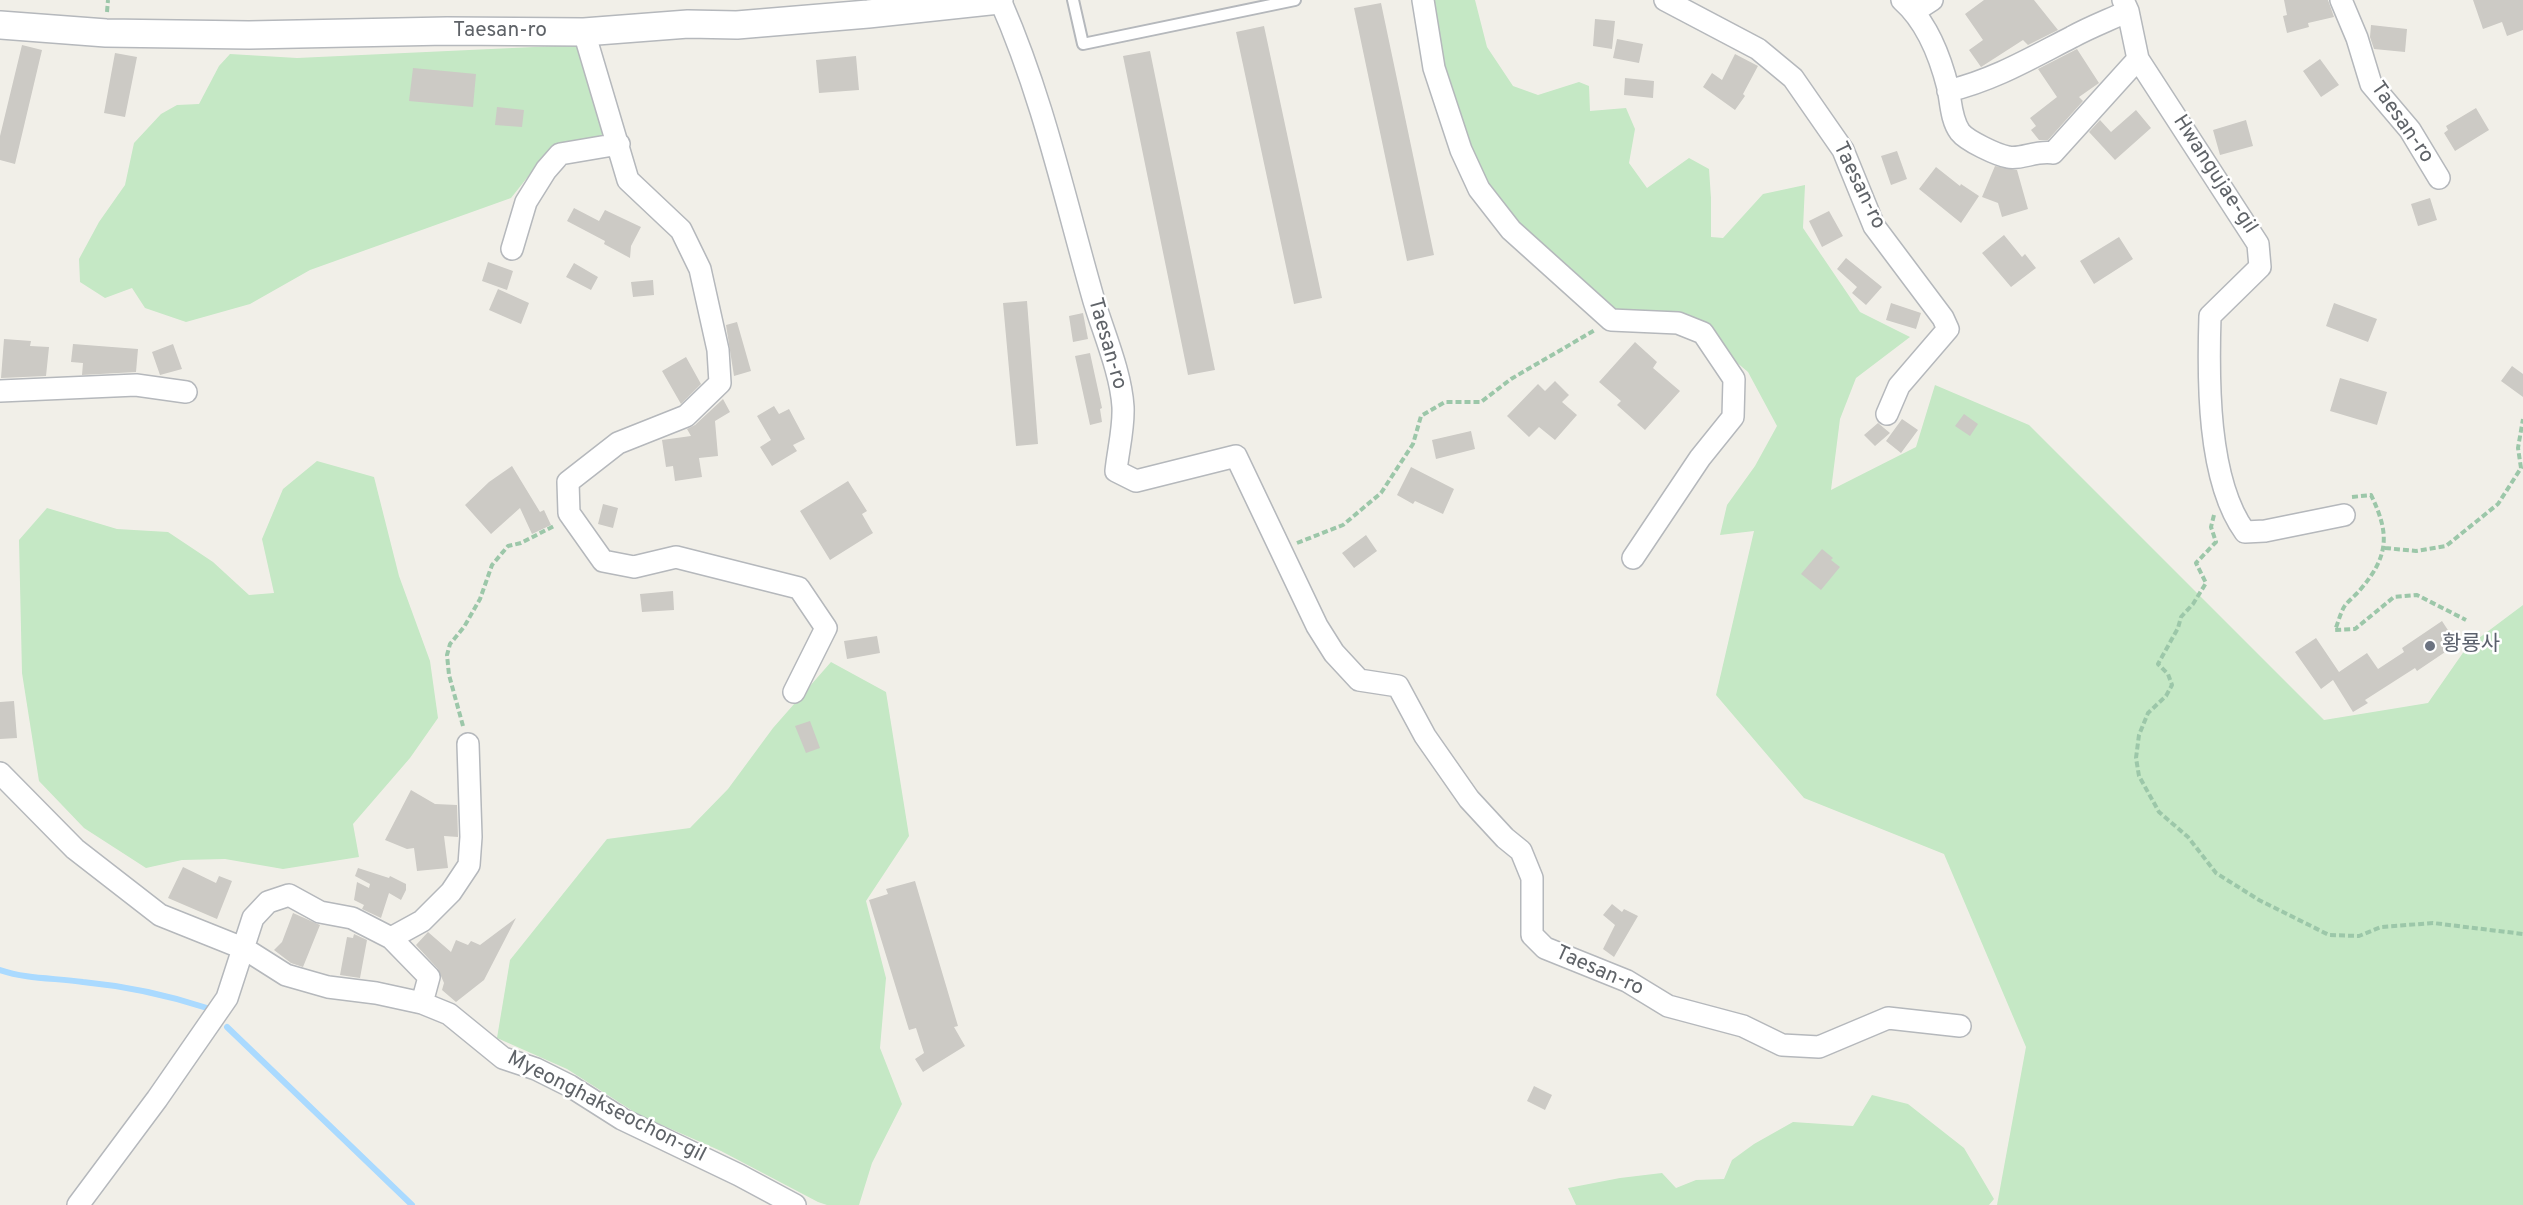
<!DOCTYPE html>
<meta charset="utf-8">
<style>
body{margin:0}
canvas{display:block;background:#f1efe8}
</style>
<canvas width="2523" height="1205"></canvas>
<script>
const ctx = document.querySelector('canvas').getContext('2d');
ctx.lineJoin = 'round';
function paint(path, color) { ctx.fillStyle = color; ctx.fill(path, 'evenodd'); }
function strokePath(path, color, width, dash) { ctx.strokeStyle = color; ctx.lineWidth = width; ctx.lineCap = dash ? 'butt' : 'round'; ctx.setLineDash(dash || []); ctx.stroke(path); }
function drawText(font, color, halo, rows, align = 'center') {
  ctx.font = font + ' Overpass,"Noto Sans KR",sans-serif'; ctx.lineWidth = 5; ctx.setLineDash([]); ctx.textBaseline = 'middle'; ctx.strokeStyle = halo; ctx.fillStyle = color; for (const [text, x, y, turn = 0] of rows) {
    ctx.save(); ctx.translate(x, y); ctx.rotate((+turn || 0) * Math.PI / 180); ctx.textAlign = isNaN(turn) ? turn : align; if (halo) ctx.strokeText(text, 0, 0); ctx.fillText(text, 0, 0); ctx.restore();
  }
}
paint(new Path2D(`
 M1431 0H1475L1487 47 1513 86 1538 95 1579 82 1589 86 1590 111 1626 108 1635 129 1629 163 1647 188 1689 158 1709 169 1711 198V237L1723 238 1763 194 1805 185 1803 228 1860 312 1910 337 1856 378 1840 419 1831 490 1916 447 1935 385 2029 425 2324 720 2428 703 2467 647 2523 605V1205H1997L2026 1047 1944 854 1804 798 1716 695 1754 531 1720 535 1727 505 1755 466 1777 426 1748 372 1735 361 1706 326 1611 312 1525 233 1490 192 1469 150 1442 73Z
 M577 45 613 140 550 149 511 198 310 270 250 304 186 322 145 308 132 288 105 298 80 282 79 259 99 222 125 185 134 143 161 114 177 105 199 104 219 66 230 54 297 58Z
 M317 461 374 477 399 576 430 661 438 718 410 758 353 824 359 857 283 869 225 859 182 860 146 868 84 828 39 781 22 673 19 540 47 508 117 529 168 532 213 562 249 595 274 593 262 539 283 489Z
 M831 662 886 692 909 836 866 901 886 978 880 1048 902 1104 872 1163 859 1205H827L818 1202 721 1151 639 1115 567 1069 497 1038 510 960 607 839 690 828 728 789 773 728Z
 M1872 1095 1908 1104 1964 1148 1994 1199 1989 1205H1576L1568 1188 1620 1178 1662 1173 1676 1188 1696 1180 1724 1179 1732 1160 1754 1144 1793 1122 1853 1126Z`), '#c5e8c5');
strokePath(new Path2D(`
 M0 970C26 979 55 978 83 982 125 986 167 995 207 1008
 M227 1027 412 1205`), '#aadaff', 6);
paint(new Path2D(`
 M1984 0H2034L2058 30 2028 45 2023 40 1981 67 1969 50 1983 40 1965 14Z
 M2284 0H2328L2334 17 2308 23 2309 27 2287 33 2283 16 2287 15Z
 M2473 0H2523V30L2507 36 2502 22 2483 29Z
 M1381 3 1434 255 1407 261 1354 8Z
 M1595 19 1615 21 1612 49 1593 46Z
 M2371 25 2407 29 2405 52 2374 49 2370 37Z
 M1264 26 1322 298 1294 304 1236 32Z
 M1617 39 1643 44 1639 63 1613 58Z
 M22 45 42 50 15 164 0 160V136Z
 M2077 49 2099 83 2079 97 2083 101 2048 140H2039L2031 130 2036 126 2030 118 2057 97 2038 69Z
 M1150 51 1215 370 1188 375 1123 56Z
 M115 53 137 57 125 117 104 113Z
 M1735 54 1758 66 1743 94 1745 96 1735 110 1703 87 1712 73 1722 80Z
 M856 56 859 90 819 93 816 60Z
 M2320 59 2339 85 2321 97 2303 71Z
 M413 68 476 74 473 107 409 101Z
 M1625 78 1654 81 1653 98 1624 95Z
 M497 107 524 110 522 127 495 125Z
 M2476 108 2489 130 2455 151 2444 133 2448 130 2446 126Z
 M2136 110 2151 128 2115 160 2089 132 2100 120 2111 132Z
 M2246 120 2253 146 2220 155 2213 130Z
 M1897 151 1907 179 1891 185 1881 156Z
 M1995 166 2017 170 2028 209 2002 217 1998 203 1982 197Z
 M1936 167 1960 186 1961 184 1979 196 1961 223 1919 189Z
 M2430 198 2437 220 2418 226 2411 204Z
 M574 208 599 221 605 210 641 227 631 246 630 258 604 244 605 241 567 221Z
 M1829 211 1843 236 1822 247 1809 221Z
 M2004 235 2022 257 2025 254 2036 268 2011 287 1982 253Z
 M2119 237 2133 259 2094 284 2080 261Z
 M1846 258 1882 287 1866 305 1852 293 1857 287 1837 269Z
 M488 262 513 271 507 290 482 281Z
 M574 263 598 277 591 290 566 277Z
 M653 280 654 295 633 297 631 282Z
 M498 289 529 303 521 324 489 310Z
 M1027 301 1038 444 1016 446 1003 303Z
 M1891 303 1921 313 1916 329 1886 320Z
 M2334 303 2377 319 2368 342 2326 326Z
 M1083 313 1088 339 1073 342 1069 316Z
 M737 322 751 371 734 376 726 325Z
 M4 339 31 341 30 346 49 347 46 376 1 378Z
 M1635 342 1657 362 1653 368 1680 391 1645 430 1617 405 1621 401 1599 382Z
 M73 344 138 349 136 372 82 375 83 363 71 362Z
 M173 344 182 369 160 375 152 352Z
 M1090 353 1102 408 1100 409 1102 422 1090 425 1075 356Z
 M686 357 701 384 681 404 662 371Z
 M2512 366 2523 374V397L2501 381Z
 M2340 378 2387 392 2377 425 2330 411Z
 M1555 381 1569 395 1562 402 1577 415 1555 440 1539 427 1529 437 1507 416 1538 384 1545 391Z
 M723 399 730 412 715 421 718 456 699 458 702 477 675 481 673 466 666 467 662 440 691 436 687 429 695 425Z
 M774 406 779 414 789 409 805 439 793 445 797 451 772 466 760 447 771 440 757 416Z
 M1964 414 1978 424 1970 436 1955 426Z
 M1902 419 1918 430 1901 453 1886 441Z
 M1878 423 1890 433 1875 446 1864 435Z
 M1471 431 1475 449 1436 459 1432 440Z
 M512 466 540 512 544 510 551 525 532 534 520 508 491 534 465 505 489 482Z
 M1411 467 1454 489 1443 514 1415 501 1413 504 1397 495Z
 M848 481 867 511 862 514 873 533 830 560 800 511Z
 M603 504 618 508 613 528 598 524Z
 M1366 535 1377 551 1354 568 1342 553Z
 M1822 549 1833 558 1831 560 1840 567 1821 590 1801 574Z
 M673 591 674 610 642 612 640 594Z
 M2442 621 2457 644 2417 671 2415 668 2365 700 2368 703 2353 712 2333 680 2321 689 2295 652 2316 638 2339 672 2367 653 2378 669 2404 652 2402 648Z
 M877 636 880 653 847 659 844 641Z
 M14 701 17 738 0 739V702Z
 M810 721 820 748 806 753 795 726Z
 M411 790 435 804 457 805 458 837 444 836 448 868 417 871 414 848 407 849 385 840Z
 M183 867 216 883 219 876 232 881 217 919 168 898Z
 M358 868 389 878 390 876 406 884V890L401 900 389 893 381 918 362 909 364 905 354 900 357 882 369 888 370 884 355 876Z
 M915 881 958 1026 954 1027 965 1046 923 1072 915 1059 924 1053 916 1028 909 1030 869 900 888 894 886 889Z
 M1612 904 1622 912 1624 909 1638 916 1614 957 1603 949 1615 925 1603 915Z
 M293 913 320 925 303 967 291 963 274 950 282 942Z
 M516 918 484 980 456 1002 442 990 444 983 438 969 416 945 428 932 451 952 456 940 468 945 471 941 480 945Z
 M354 934 367 940 360 978 340 975 347 937 353 938Z
 M1534 1086 1552 1095 1545 1110 1527 1101Z`), '#cccac5');
const service = new Path2D(`
 M1073 0 1083 44 1295 0`);
const minor = new Path2D(`
 M1000 0C1043 97 1065 200 1094 301 1104 334 1121 373 1123 407 1124 428 1118 451 1116 471L1136 481 1236 456 1317 626 1334 653 1359 680 1398 686 1425 736 1469 799 1505 838 1521 851 1532 878V935L1545 948 1627 981 1668 1006 1743 1026 1782 1045 1819 1047 1888 1018 1960 1026
 M1423 0 1434 68 1461 150 1479 189 1511 230 1611 320 1678 323 1703 333 1734 379 1733 417 1700 458 1633 558
 M1665 0 1758 49 1793 78 1843 150 1874 226 1943 318 1948 329 1899 386 1887 414
 M1902 0C1927 22 1940 56 1948 88 1951 102 1951 120 1960 132 1967 141 1997 155 2008 157 2021 160 2036 150 2053 153L2138 59
 M2123 0 2128 11 2138 59 2258 244 2260 267 2210 316C2208 378 2207 480 2245 532L2265 531 2344 515
 M2341 0 2357 38 2371 84 2410 130 2439 178
 M1915 11 1932 0
 M584 32 628 180 681 230 700 269 718 350 720 383 686 416 618 443 568 482 569 513 603 561 634 567 676 557 799 588 826 628 794 692
 M1948 91C1994 80 2031 58 2072 37 2090 27 2109 20 2128 11
 M512 249 526 202 546 170 560 154 619 144
 M0 391 136 385 186 392
 M0 773 75 849 160 915 245 949 286 975 328 987 376 993 422 1003 449 1014 503 1058 536 1069 570 1086 622 1119 739 1175 795 1205
 M391 938 422 921 451 892 469 865 471 837 468 744
 M78 1205 157 1099 227 998 253 918 268 902 289 895 320 912 352 918 391 938 429 977 422 1003`);
const tertiary = new Path2D(`
 M0 25 106 33 249 35 447 31 584 32 688 24 737 25 868 14 999 0`);
strokePath(service, '#b5b8bc', 14);
strokePath(minor, '#b5b8bc', 24);
strokePath(tertiary, '#b5b8bc', 30);
strokePath(new Path2D(`
 M107 12 108 0
 M2352 497 2371 495C2390 534 2389 556 2360 590 2355 596 2348 601 2344 607 2340 614 2338 623 2335 630L2355 629 2394 597 2417 595 2466 620
 M2214 515 2211 527 2216 542 2196 563 2206 583 2193 604 2181 617 2178 628 2158 664 2168 674 2172 685 2166 696 2148 713 2139 735 2136 758 2139 776 2159 812 2188 837 2216 873 2259 900 2329 935 2359 936 2381 927 2433 923 2523 934
 M1297 543 1343 525 1381 493 1413 444 1421 416 1445 402H1481L1511 379 1595 330
 M2385 548 2416 551 2446 546 2498 504 2521 468 2518 448 2523 419
 M463 726 449 675 447 655 450 644 464 627 480 599 492 565 508 546 521 543 554 526`), '#9cc7a9', 4, [6, 3]);
strokePath(service, '#fff', 10);
strokePath(minor, '#fff', 21);
strokePath(tertiary, '#fff', 27);
for (const [x, y, r, color] of [
 [2430,646,6,"#6b7280"]
]) { const dot = new Path2D(); dot.arc(x, y, r, 0, 2 * Math.PI); ctx.fillStyle = color; ctx.fill(dot); strokePath(dot, '#fff', 2); }
drawText('21px', '#5f6368', '#fff', [
 ["Taesan-ro",500,32],
 ["Taesan-ro",2401,123,55],
 ["Hwangujae-gil",2214,175,57],
 ["Taesan-ro",1858,186,64],
 ["Taesan-ro",1106,344,74],
 ["Taesan-ro",1599,972,24],
 ["Myeonghakseochon-gil",606,1108,27]
]);
drawText('21px', '#5b616d', '#fff', [
 ["황룡사",2442,646]
], 'left');
</script>
